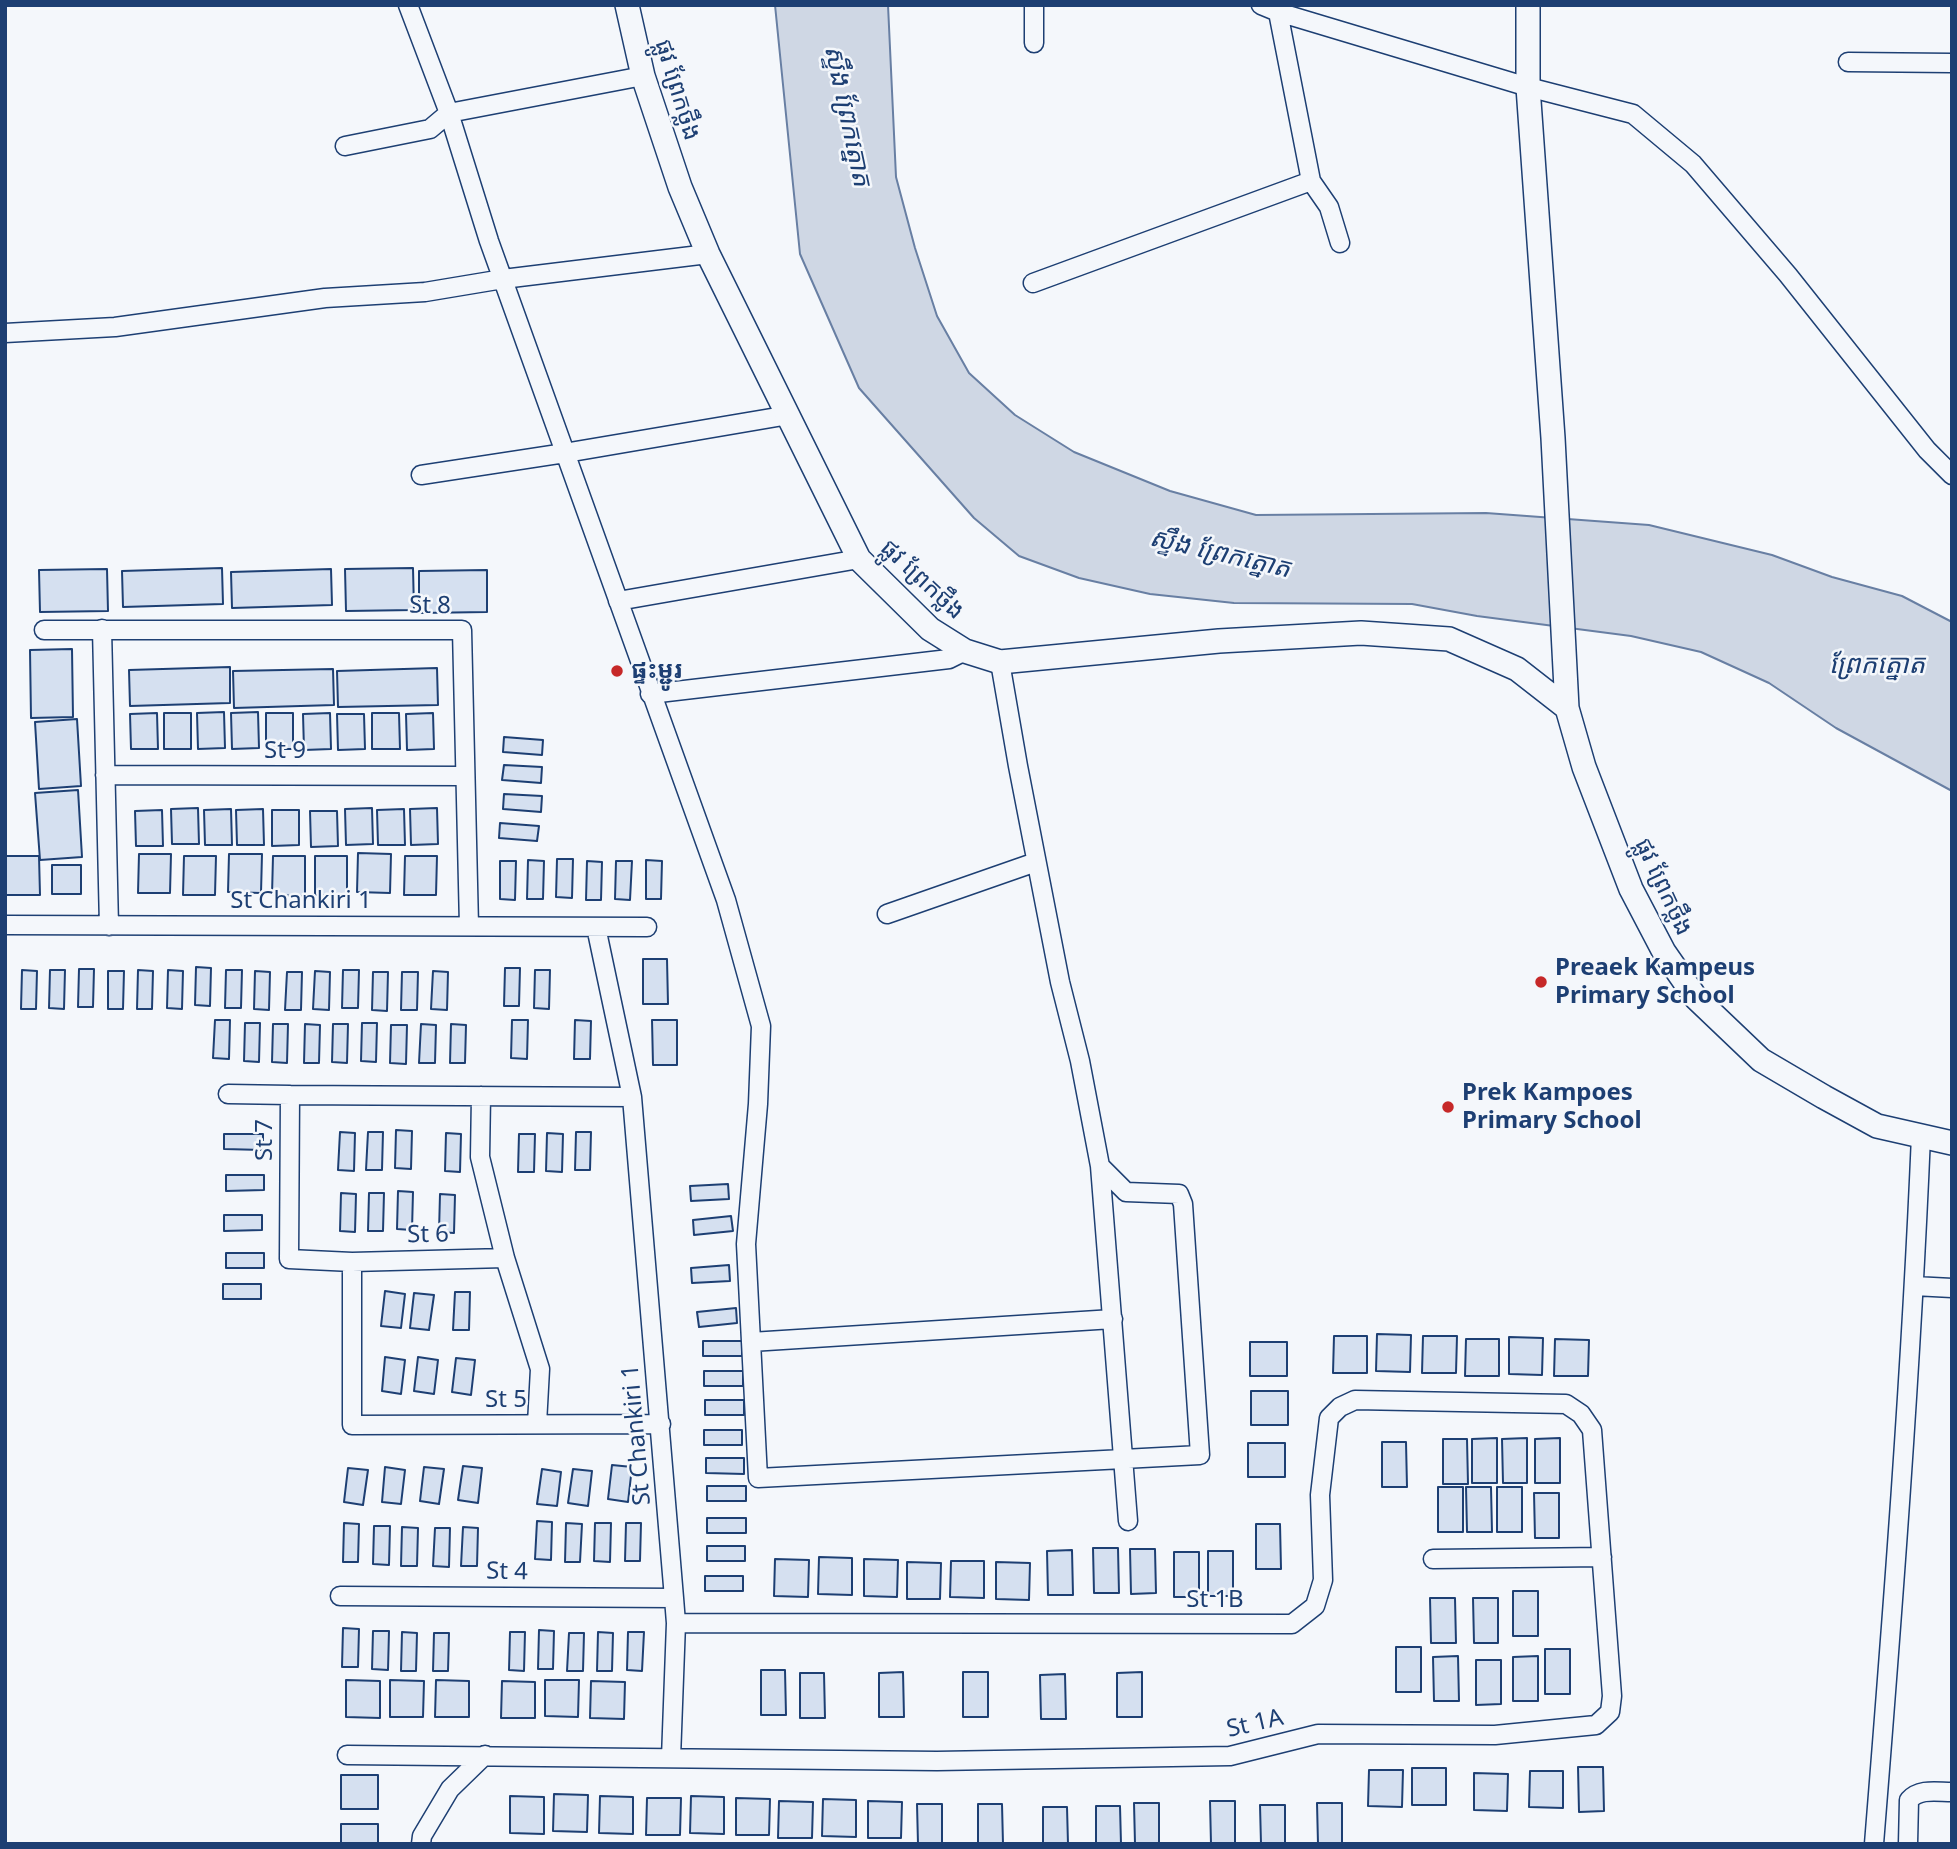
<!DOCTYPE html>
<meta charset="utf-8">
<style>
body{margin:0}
#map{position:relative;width:1957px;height:1849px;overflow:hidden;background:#f4f7fb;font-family:"Noto Sans",sans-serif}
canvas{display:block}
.frame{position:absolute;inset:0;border:7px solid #1d3f73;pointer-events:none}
</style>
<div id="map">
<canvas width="1957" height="1849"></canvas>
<div class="frame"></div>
</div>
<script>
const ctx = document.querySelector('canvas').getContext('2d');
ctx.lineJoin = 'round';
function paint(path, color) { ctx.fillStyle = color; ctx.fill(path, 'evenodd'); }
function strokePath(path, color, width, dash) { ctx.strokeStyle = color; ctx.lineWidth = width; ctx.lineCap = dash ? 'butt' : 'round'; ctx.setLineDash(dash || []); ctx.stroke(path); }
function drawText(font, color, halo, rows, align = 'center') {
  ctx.font = font + ' "Noto Sans","Noto Sans Khmer",sans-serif'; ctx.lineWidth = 5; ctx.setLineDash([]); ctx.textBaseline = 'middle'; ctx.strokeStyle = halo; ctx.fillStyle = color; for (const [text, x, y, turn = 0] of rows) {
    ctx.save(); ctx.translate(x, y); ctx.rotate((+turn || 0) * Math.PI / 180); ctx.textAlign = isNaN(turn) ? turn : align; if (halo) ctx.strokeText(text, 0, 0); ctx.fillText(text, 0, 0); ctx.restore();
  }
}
const water = new Path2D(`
 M775 5H888L896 177 915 248 937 316 969 373 1015 415 1074 452 1170 491 1256 515 1486 513 1649 525 1772 555 1832 577 1902 596 1952 622V791L1836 728 1769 683 1701 652 1631 636 1477 616 1412 604 1234 603 1150 594 1079 578 1019 556 974 518 859 388 800 254Z`);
paint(water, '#cfd7e4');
strokePath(water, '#687fa3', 2);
const building = new Path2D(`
 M222 568 223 604 123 607 122 571Z
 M413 568 414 610 346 611 345 569Z
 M107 569 108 611 40 612 39 570Z
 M331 569 332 605 232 608 231 572Z
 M487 570V612L419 613V571Z
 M72 649 73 717 31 718 30 650Z
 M230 667V703L130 706 129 670Z
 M437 668 438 705 338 707 337 671Z
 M333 669 334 705 234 708 233 671Z
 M224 712 225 748 198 749 197 713Z
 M258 712 259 748 232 749 231 713Z
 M157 713 158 749H131L130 714Z
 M164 713H191V749H164Z
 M266 713H293V749H266Z
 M330 713 331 749 304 750 303 714Z
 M372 713H399L400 749H372Z
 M433 713 434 749 407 750 406 714Z
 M337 714H364L365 749 338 750Z
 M77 719 81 786 39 789 35 722Z
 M504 737 543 740 542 755 503 752Z
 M504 765 542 767 541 783 502 780Z
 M78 790 82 857 40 860 35 793Z
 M504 794 542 796 541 812 503 809Z
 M198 808 199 844H172L171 809Z
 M372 808 373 844 346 845 345 809Z
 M437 808 438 844 411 845 410 809Z
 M231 809 232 845H205L204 810Z
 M263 809 264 845H237L236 810Z
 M404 809 405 845H378L377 810Z
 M162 810 163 846H136L135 811Z
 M272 810H299V845L272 846Z
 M310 811H337L338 846 311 847Z
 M500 823 539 826 537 841 499 838Z
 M358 853 391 854 390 893 357 892Z
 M139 854H171L170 893H138Z
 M229 854H262L261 893 228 892Z
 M5 856H39L40 895H5Z
 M184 856H216L215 895H183Z
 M273 856H305V896L272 895Z
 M315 856H347V895H315Z
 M405 856H437L436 895H404Z
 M557 859H573L572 898 556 897Z
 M528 860 544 861 543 899H527Z
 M646 860 662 861 661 899H646Z
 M500 861H516L515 900 500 899Z
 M587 861 602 862 601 900H586Z
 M616 861H632L630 900 615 899Z
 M52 865H81V894H52Z
 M643 959H667L668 1004H643Z
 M196 967 211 968 210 1006 195 1005Z
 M505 968H520L519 1006H504Z
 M79 969H94L93 1007H78Z
 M22 970 37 971 36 1009H21Z
 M50 970H65L64 1009 49 1008Z
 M138 970 153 971 152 1009H137Z
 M168 970 183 971 182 1009 167 1008Z
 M226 970H242L241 1008H225Z
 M343 970H359L358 1008H342Z
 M535 970H550L549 1009 534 1008Z
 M108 971H124L123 1009H108Z
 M255 971 270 972 269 1010 254 1009Z
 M315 971 330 972 329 1010 313 1009Z
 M433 971 448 972 447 1010 431 1009Z
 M287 972H302L301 1010H285Z
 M373 972H388L387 1011 372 1010Z
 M402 972H418L417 1010H401Z
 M215 1020H230L229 1059 213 1058Z
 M512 1020H528L527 1059 511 1058Z
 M575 1020 591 1021 590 1059H574Z
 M652 1020H677V1065H653Z
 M245 1023H260L259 1062 244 1061Z
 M362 1023H377L376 1062 361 1061Z
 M273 1024H288L287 1063 272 1062Z
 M305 1024 320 1025 319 1063H304Z
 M333 1024H348L347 1063 332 1062Z
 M421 1024 436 1025 435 1063H419Z
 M451 1024 466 1025 465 1063H450Z
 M391 1025H407L406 1064 390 1063Z
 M396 1130 412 1131 411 1169 395 1168Z
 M340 1132 355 1133 354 1171 338 1170Z
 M368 1132H383L382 1170H366Z
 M576 1132H591L590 1170H575Z
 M446 1133 461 1134 460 1172 445 1171Z
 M547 1133 563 1134 562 1172 546 1171Z
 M224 1134H263V1150L224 1149Z
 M519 1134H535L534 1172H518Z
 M226 1175H264V1190L226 1191Z
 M728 1184 729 1199 691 1201 690 1186Z
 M398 1191 413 1192 412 1230 397 1229Z
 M341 1193 356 1194 355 1232 340 1231Z
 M369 1193H384L383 1231H368Z
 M440 1194 455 1195 454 1233 439 1232Z
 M224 1215H262V1230L224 1231Z
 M731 1216 733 1231 694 1235 693 1220Z
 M226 1253H264V1268H226Z
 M729 1265 730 1281 692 1283 691 1268Z
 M223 1284H261V1299H223Z
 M385 1291 405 1294 401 1328 381 1326Z
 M455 1292H470L469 1330H453Z
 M414 1293 434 1295 429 1330 410 1328Z
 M736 1308 737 1323 699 1327 697 1312Z
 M1377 1334 1411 1335 1410 1372 1376 1371Z
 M1334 1336H1367V1373H1333Z
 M1423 1336H1457L1456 1373H1422Z
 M1509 1337 1543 1338 1542 1375 1509 1374Z
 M1466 1339H1499V1376H1465Z
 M1555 1339 1589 1340 1588 1376H1554Z
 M703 1341H742V1356H703Z
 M1250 1342H1287V1376H1250Z
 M385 1357 405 1360 401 1394 382 1391Z
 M418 1357 438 1360 434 1394 414 1391Z
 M456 1358 475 1360 471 1395 452 1392Z
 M704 1371H743V1386H704Z
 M1251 1391H1288V1425H1251Z
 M705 1400H744V1415H705Z
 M704 1430H742V1445H704Z
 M1497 1438V1483H1472V1439Z
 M1527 1438V1483H1503L1502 1439Z
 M1560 1438V1483H1535V1439Z
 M1443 1439H1467L1468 1484H1443Z
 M1382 1442H1406L1407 1487H1382Z
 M1248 1443H1285V1477H1248Z
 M706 1458H744V1474L706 1473Z
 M612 1465 632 1467 628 1502 608 1499Z
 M463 1466 482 1468 478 1503 458 1500Z
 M385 1467 405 1470 401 1504 382 1502Z
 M424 1467 444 1469 439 1504 420 1501Z
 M348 1468 368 1470 363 1505 344 1502Z
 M542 1469 561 1472 557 1506 537 1504Z
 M573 1469 592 1471 588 1506 568 1503Z
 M707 1486H746V1501H707Z
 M1438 1487H1463V1532H1438Z
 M1466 1487H1491L1492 1532H1467Z
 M1497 1487H1522V1532H1497Z
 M1534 1493H1559V1538H1535Z
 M707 1518H746V1533H707Z
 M537 1521 552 1522 551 1560 535 1559Z
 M344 1523 359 1524 358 1562H343Z
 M566 1523 582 1524 580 1562H565Z
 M595 1523H611L610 1562 594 1561Z
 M626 1523H641L640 1561H625Z
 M1256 1524H1280L1281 1569H1256Z
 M374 1526H390L389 1565 373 1564Z
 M402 1527 418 1528 417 1566H401Z
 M463 1527 478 1528 477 1566H461Z
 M435 1528H450L449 1567 433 1566Z
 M707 1546H745V1561H707Z
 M1093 1548H1118L1119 1593H1094Z
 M1130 1549H1155L1156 1593 1131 1594Z
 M1072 1550 1073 1595H1048L1047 1551Z
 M1208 1551H1233V1596H1208Z
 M1174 1552H1199V1597H1174Z
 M819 1557 852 1558V1595L818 1594Z
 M775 1559 809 1560 808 1597 774 1596Z
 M864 1559 898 1560 897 1597 864 1596Z
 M951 1561H984V1598L950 1597Z
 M907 1562 941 1563 940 1599H907Z
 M996 1562 1030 1563 1029 1600 996 1599Z
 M705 1576H743V1591H705Z
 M1513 1591H1538V1636H1513Z
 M1430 1598H1455L1456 1643H1431Z
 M1473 1598H1498V1643H1474Z
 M343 1628 359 1629 358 1667H342Z
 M539 1630 554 1631 553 1669H538Z
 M373 1631H389L388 1670 372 1669Z
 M402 1632 417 1633 416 1671H401Z
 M510 1632H525L524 1671 509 1670Z
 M598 1632 613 1633 612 1671H597Z
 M628 1632H644L642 1671 627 1670Z
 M434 1633H449L448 1671H433Z
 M569 1633H584L583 1671H567Z
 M1396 1647H1421V1692H1396Z
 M1545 1649H1570V1694H1545Z
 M1458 1656 1459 1701H1434L1433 1657Z
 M1538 1656V1701H1513V1657Z
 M1476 1660H1501V1704L1476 1705Z
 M761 1670H785L786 1715H761Z
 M903 1672 904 1717H879V1673Z
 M963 1672H988V1717H963Z
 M1142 1672V1717H1117V1673Z
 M800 1673H824L825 1718H800Z
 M1065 1674 1066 1719H1041L1040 1675Z
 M346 1680 380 1681V1718L346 1717Z
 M390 1680 424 1681 423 1717H390Z
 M436 1680 469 1681V1717H435Z
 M545 1680H579L578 1717 545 1716Z
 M502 1681 535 1682V1718H501Z
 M591 1681 625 1682 624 1719 590 1718Z
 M1578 1767H1603L1604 1811 1579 1812Z
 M1412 1768H1446V1805H1412Z
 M1369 1770H1403L1402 1807 1368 1806Z
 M1530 1771H1563V1808L1529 1807Z
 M1474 1773 1508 1774 1507 1811 1474 1810Z
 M341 1775H378V1809H341Z
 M554 1794 588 1795 587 1832 553 1831Z
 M510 1796 544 1797V1834L510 1833Z
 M600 1796 633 1797V1834L599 1833Z
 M691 1796 724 1797V1834L690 1833Z
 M647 1798H681L680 1835H646Z
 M736 1798 770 1799 769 1835H736Z
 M823 1799 856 1800V1837L822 1836Z
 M779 1801 813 1802 812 1838H778Z
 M868 1801 902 1802 901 1838H868Z
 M1210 1801H1235V1844H1211Z
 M1134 1803H1159V1844H1135Z
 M1317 1803H1342V1844H1318Z
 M917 1804H942V1844H918Z
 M978 1804H1002L1003 1844H978Z
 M1260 1805H1285V1844H1261Z
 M1096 1806H1120L1121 1844H1096Z
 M1043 1807H1067L1068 1844H1043Z
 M341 1824H378V1844H341Z`);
paint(building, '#d5e0f0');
strokePath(building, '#1d3f73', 2);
const minor = new Path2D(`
 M408 5 449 113 489 241 726 900 761 1026 758 1104 746 1244 758 1478 1200 1455 1183 1204 1179 1194 1126 1192 1100 1166 1080 1061 1060 982 1018 766 1000 662
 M1261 5 1278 12 1528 87 1633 114 1693 164 1788 275 1927 450 1952 475
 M1278 12 1311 181 1329 207 1340 243
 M1034 43V5
 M1848 62 1952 63
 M345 146 430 129 449 113 643 76
 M1033 283 1311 181
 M5 333 115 327 325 298 425 292 503 279 708 254
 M421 475 565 453 789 415
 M618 601 859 559
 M102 629 109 926
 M44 630H462L469 926
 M650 694 949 659 965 651
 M105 775 465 776
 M887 914 1036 862
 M5 925 647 927
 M596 927 632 1097 674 1598 676 1623 671 1758
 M228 1094 290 1095
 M481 1096 480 1157 505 1258 540 1369 537 1424
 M632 1097 290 1095 289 1259 352 1262V1425L661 1424
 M1100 1166 1128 1521
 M352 1262 505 1258
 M1914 1286 1952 1288
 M751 1342 1113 1319
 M1433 1559 1602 1557
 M340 1596 674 1598
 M347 1755 937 1761 1230 1756 1318 1734 1495 1735 1596 1725 1610 1712 1612 1696 1592 1430 1581 1414 1566 1404 1355 1400 1340 1407 1329 1418 1320 1495 1323 1580 1315 1606 1292 1624 676 1623
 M421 1844 422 1836 450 1789 485 1755
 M1874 1844C1893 1608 1911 1372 1921 1136
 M1908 1844 1909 1800C1920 1788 1937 1792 1952 1792`);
const tertiary = new Path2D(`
 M627 5 643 76 680 187 708 254 859 559 930 629 965 651 1000 662 1219 641 1361 633 1449 639 1517 669 1567 708
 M1528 5V87L1553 438 1567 708 1584 767 1631 889 1664 952 1696 998 1761 1060 1824 1097 1877 1126 1952 1143`);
strokePath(minor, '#1d3f73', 21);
strokePath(tertiary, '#1d3f73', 26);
strokePath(minor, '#f4f7fb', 18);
strokePath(tertiary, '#f4f7fb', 23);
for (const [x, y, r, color] of [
 [617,671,7,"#c62828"],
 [1541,982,7,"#c62828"],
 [1448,1107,7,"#c62828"]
]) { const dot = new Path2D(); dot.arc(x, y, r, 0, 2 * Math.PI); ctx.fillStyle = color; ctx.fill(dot); strokePath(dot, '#f4f7fb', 2.5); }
drawText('24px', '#1d3f73', '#f4f7fb', [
 ["ផ្លូវ ព្រែកថ្លឹង",677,90,73],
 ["ផ្លូវ ព្រែកថ្លឹង",922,580,43],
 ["St 8",430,606,1],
 ["St 9",285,751],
 ["ផ្លូវ ព្រែកថ្លឹង",1663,887,65],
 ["St Chankiri 1",301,901],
 ["St 7",265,1140,-90],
 ["St 6",428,1235,-1],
 ["St 5",506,1400],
 ["St Chankiri 1",637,1435,-95],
 ["St 4",507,1572,1],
 ["St 1B",1215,1600],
 ["St 1A",1255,1724,-13]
]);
drawText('bold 24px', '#1d3f73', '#f4f7fb', [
 ["ផ្ទះម្ជូរ",631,671],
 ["Preaek Kampeus",1555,968],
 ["Primary School",1555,996],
 ["Prek Kampoes",1462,1093],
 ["Primary School",1462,1121]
], 'left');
drawText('italic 26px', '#1d3f73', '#f4f7fb', [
 ["ស្ទឹង ព្រែកត្នោត",847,116,78],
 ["ស្ទឹង ព្រែកត្នោត",1220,554,13],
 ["ព្រែកត្នោត",1877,666]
]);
</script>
